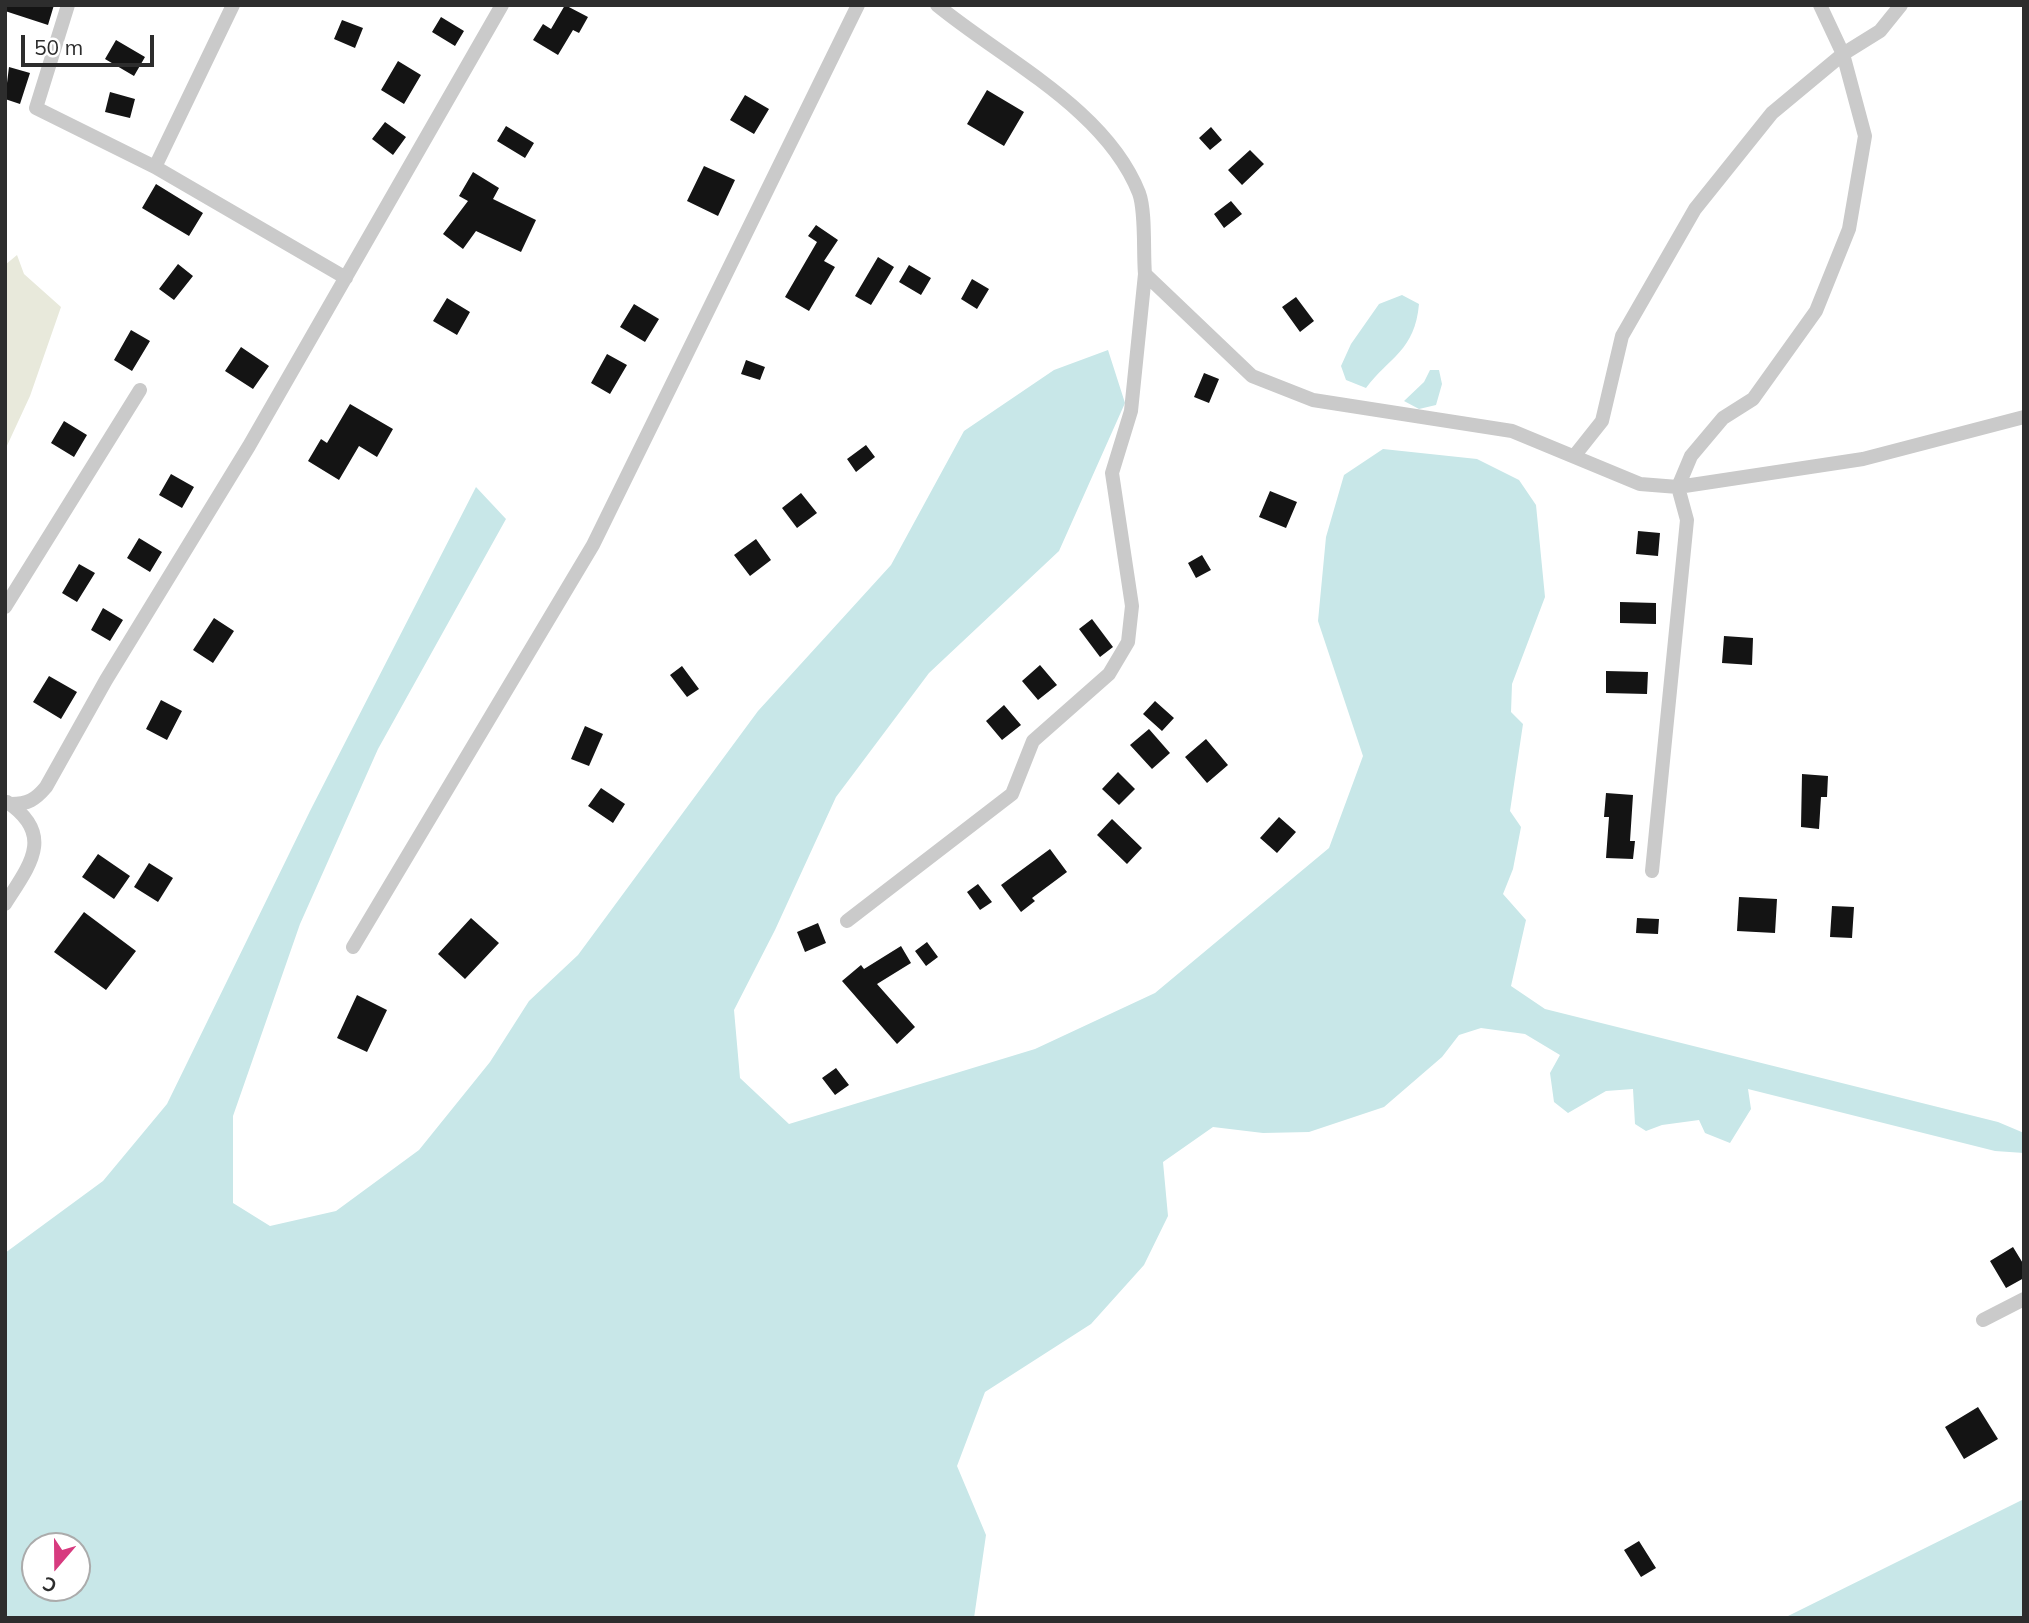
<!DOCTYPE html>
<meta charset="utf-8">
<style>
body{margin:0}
#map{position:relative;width:2029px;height:1623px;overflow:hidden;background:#fff;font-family:Mulish,sans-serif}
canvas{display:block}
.frame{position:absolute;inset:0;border:7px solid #2d2d2d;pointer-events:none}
.north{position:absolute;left:21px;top:1532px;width:70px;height:70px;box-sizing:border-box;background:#fff;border:2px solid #ababab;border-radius:50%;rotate:200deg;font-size:19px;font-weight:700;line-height:28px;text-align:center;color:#2d2d2d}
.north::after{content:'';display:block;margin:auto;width:24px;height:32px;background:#d73b7f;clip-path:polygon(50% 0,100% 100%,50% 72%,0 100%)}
.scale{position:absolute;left:21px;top:35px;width:133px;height:32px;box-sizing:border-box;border:4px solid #2d2d2d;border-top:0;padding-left:9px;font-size:21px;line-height:24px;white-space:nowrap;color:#2d2d2d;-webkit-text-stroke:5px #fff;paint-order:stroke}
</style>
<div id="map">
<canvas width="2029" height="1623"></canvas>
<div class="frame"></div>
<div class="north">С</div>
<div class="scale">50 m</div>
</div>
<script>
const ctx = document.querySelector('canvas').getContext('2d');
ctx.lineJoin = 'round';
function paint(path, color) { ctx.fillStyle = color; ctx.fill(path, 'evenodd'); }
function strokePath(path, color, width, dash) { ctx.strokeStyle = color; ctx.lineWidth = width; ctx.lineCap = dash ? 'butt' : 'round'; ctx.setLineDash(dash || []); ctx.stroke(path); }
paint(new Path2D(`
 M17 255 24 274 61 307 30 396 5 450V265Z`), '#e8e9db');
paint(new Path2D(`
 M1402 295 1419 304C1415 351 1389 357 1366 388L1346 380 1341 366 1351 344 1379 304Z
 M1108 350 1125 403 1059 551 929 673 836 797 775 930 734 1010 740 1078 789 1124 1035 1049 1155 993 1329 848 1363 756 1318 621 1326 537 1344 475 1383 449 1477 459 1519 480 1536 505 1545 597 1512 684 1511 712 1523 724 1510 811 1521 827 1513 869 1503 894 1526 920 1511 986 1545 1009 1998 1122 2024 1133V1153L1995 1151 1748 1089 1751 1109 1730 1143 1705 1133 1699 1120 1662 1125 1646 1131 1635 1124 1633 1089 1606 1091 1568 1113 1554 1102 1550 1073 1560 1055 1525 1034 1481 1028 1459 1035 1442 1057 1384 1107 1309 1132 1263 1133 1213 1127 1163 1162 1168 1216 1144 1265 1091 1324 985 1392 957 1466 986 1535 974 1618H5V1253L103 1181 167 1104 310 811 476 487 506 519 378 749 300 924 233 1116V1203L270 1226 336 1211 419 1150 490 1062 529 1001 578 955 758 711 891 565 964 431 1054 370ZM35 1546H77V1588H35Z
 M1430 370H1439L1442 384 1436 405 1419 409 1404 401 1424 382Z
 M2024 1499V1618H1784Z`), '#c8e7e8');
paint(new Path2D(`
 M5 5H54L48 25 5 11Z
 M565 5 588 17 579 33 573 30 558 55 533 40 543 24 551 29Z
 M441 17 464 31 455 46 432 32Z
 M342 20 363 28 355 48 334 39Z
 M116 40 145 57 134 76 105 59Z
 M398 61 421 75 404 104 381 90Z
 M9 67 30 73 20 104 5 99Z
 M987 90 1024 112 1004 146 967 124Z
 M110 92 135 99 130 118 105 112Z
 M745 95 769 109 754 134 730 120Z
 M385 122 406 137 393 155 372 139Z
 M506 126 534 143 525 158 497 141Z
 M1211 127 1222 140 1210 150 1199 138Z
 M1250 150 1264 164 1242 185 1228 170Z
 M704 166 735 180 718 216 687 201Z
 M473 172 499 188 493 199 536 220 521 252 476 231 463 249 443 234 468 201 459 196Z
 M156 184 203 213 189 236 142 208Z
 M1231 201 1242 214 1224 228 1214 214Z
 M816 225 838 240 824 261 835 267 809 311 785 297 817 242 808 236Z
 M878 257 894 267 871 305 855 296Z
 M178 264 193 276 174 300 159 289Z
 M909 265 931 278 921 295 899 282Z
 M972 279 989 289 977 309 961 299Z
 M1296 297 1314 321 1300 332 1282 307Z
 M447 298 470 312 457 335 433 321Z
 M634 304 659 319 645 342 620 327Z
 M131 330 150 341 132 371 114 360Z
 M241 347 269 366 253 389 225 371Z
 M607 354 627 365 610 394 591 383Z
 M746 360 765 367 760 380 741 374Z
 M1204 373 1219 379 1209 403 1194 397Z
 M350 404 393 429 377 457 359 446 339 480 308 461 321 439 327 443Z
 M64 421 87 435 74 457 51 443Z
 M866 445 875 457 856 472 847 459Z
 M171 474 194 487 182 508 159 495Z
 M1270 491 1297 502 1286 528 1259 517Z
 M801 493 817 513 797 528 782 508Z
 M1638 531 1660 533 1658 556 1636 554Z
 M139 538 162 552 150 572 127 558Z
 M756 539 771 560 750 576 734 555Z
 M1202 555 1211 570 1196 578 1188 563Z
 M79 564 95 573 77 602 62 593Z
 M1620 602 1656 603V624L1620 623Z
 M103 608 123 620 110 641 91 630Z
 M214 618 234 631 213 663 193 650Z
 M1092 619 1113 647 1100 657 1079 629Z
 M1724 636 1753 638 1752 665 1722 663Z
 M1040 665 1057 685 1038 700 1022 681Z
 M682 666 699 689 687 697 670 675Z
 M1606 671 1648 672 1647 694 1606 693Z
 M49 676 77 692 61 719 33 702Z
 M161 700 182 711 167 740 146 729Z
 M1155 701 1174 718 1162 731 1143 714Z
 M1004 705 1021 725 1002 740 986 721Z
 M585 726 603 734 589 766 571 759Z
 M1149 729 1170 753 1152 769 1130 745Z
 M1206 739 1228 765 1207 783 1185 757Z
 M1118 772 1135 789 1119 805 1102 789Z
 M1802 774 1828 776 1827 797H1821L1819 829 1801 827Z
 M601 788 625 804 613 823 588 806Z
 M1606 793 1633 795 1630 841H1635L1633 859 1606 858 1609 817H1604Z
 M1279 817 1296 832 1277 853 1260 838Z
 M1112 819 1142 848 1127 864 1097 835Z
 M1050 849 1067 872 1032 898 1035 901 1021 912 1001 885Z
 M98 854 130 876 114 899 82 877Z
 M149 863 173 878 158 902 134 887Z
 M978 884 992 902 980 910 967 892Z
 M1739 897 1777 899 1775 933 1737 931Z
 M1832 906 1854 907 1852 938 1830 937Z
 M84 912 136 951 106 990 54 952Z
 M471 918 499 943 465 979 438 954Z
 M1637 918 1659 919 1658 934 1636 933Z
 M818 923 826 943 805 952 797 932Z
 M927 942 938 957 926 966 915 951Z
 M901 946 911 963 877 984 915 1027 897 1044 842 981 861 965 864 969Z
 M357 995 387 1010 367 1052 337 1038Z
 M836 1068 849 1085 835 1095 822 1078Z
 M2013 1247 2024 1265V1278L2006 1288 1990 1261Z
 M1978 1407 1998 1439 1964 1459 1945 1427Z
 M1639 1541 1656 1568 1641 1577 1624 1550Z`), '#141414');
strokePath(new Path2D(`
 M68 5 36 108 155 167 346 278
 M937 5C1004 60 1106 109 1139 193 1146 212 1143 252 1145 274L1252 376 1313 400 1512 431 1640 484 1678 487 1687 520 1652 871
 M1820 5 1843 54 1865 136 1849 229 1816 311 1753 399 1723 418 1691 456 1678 487 1863 459 2024 417
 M155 167 233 5
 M1575 455 1602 421 1622 336 1695 209 1772 113 1843 54 1880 31 1901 5
 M5 607 140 390
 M11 804C28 804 35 800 46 787L106 680 249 446 502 5
 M5 904C29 866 56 835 7 802
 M847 921 1012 794 1033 741 1109 674 1128 642 1132 606 1112 473 1131 411 1145 274
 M353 947 593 545 858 5
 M1983 1320 2024 1299`), '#cacaca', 14);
</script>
